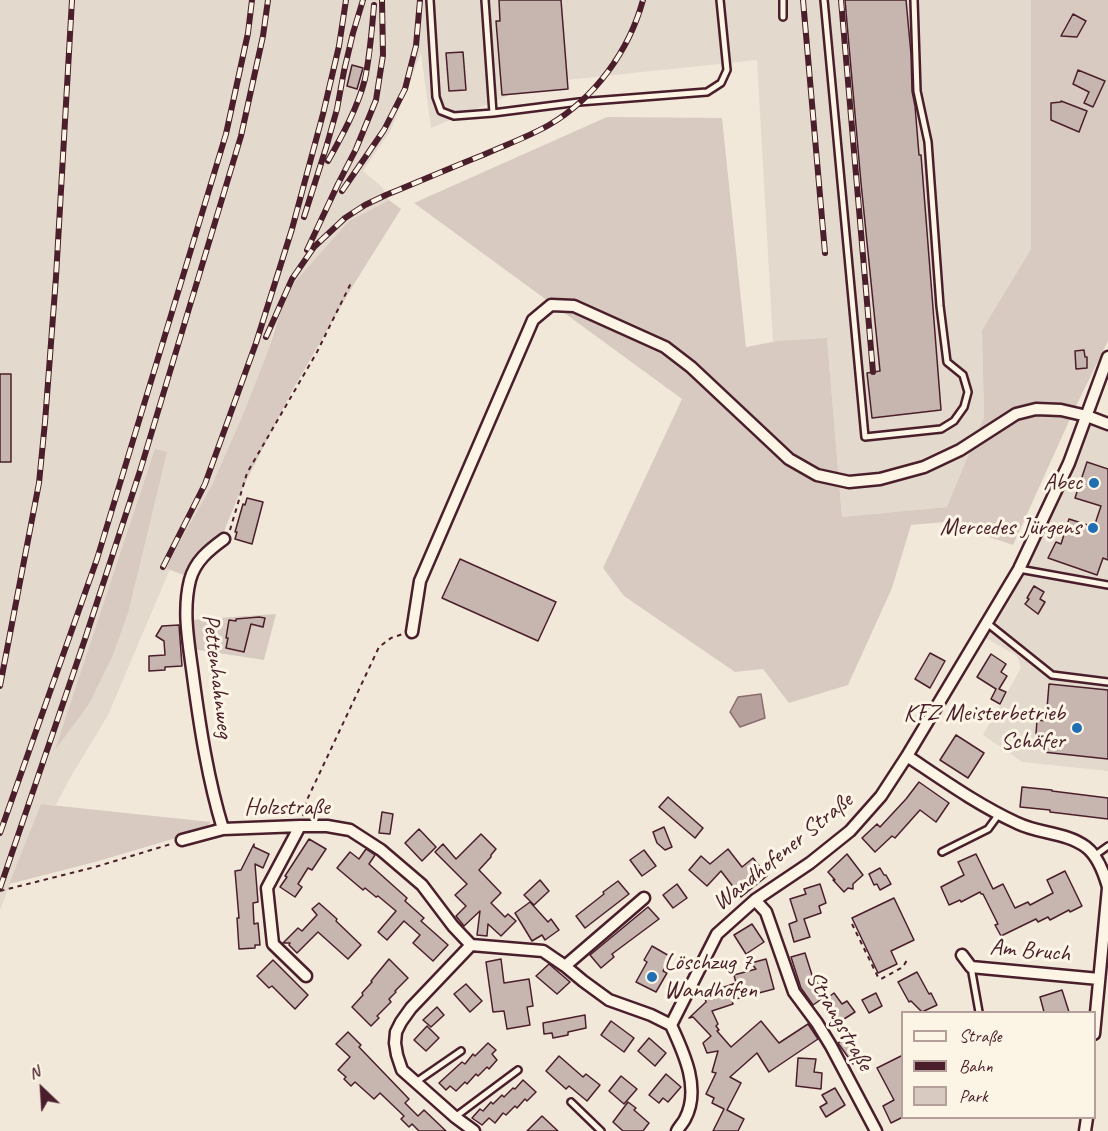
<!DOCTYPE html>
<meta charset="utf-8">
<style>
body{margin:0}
#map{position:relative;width:1108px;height:1131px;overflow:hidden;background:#f1e8da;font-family:Caveat,sans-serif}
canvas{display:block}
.legend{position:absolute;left:901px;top:1011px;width:195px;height:108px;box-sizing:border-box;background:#fcf5e5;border:2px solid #b59f9b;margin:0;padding:8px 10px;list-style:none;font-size:18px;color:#4a1f2b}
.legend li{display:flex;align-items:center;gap:12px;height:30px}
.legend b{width:30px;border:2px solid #b59f9b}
.north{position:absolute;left:12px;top:1059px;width:60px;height:60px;-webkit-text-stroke:4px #fcf5e5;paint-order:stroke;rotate:335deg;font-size:16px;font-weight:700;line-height:24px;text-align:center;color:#4a1f2b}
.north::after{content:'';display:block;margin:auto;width:21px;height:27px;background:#4a1f2b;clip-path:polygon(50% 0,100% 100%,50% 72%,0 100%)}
</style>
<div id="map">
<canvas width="1108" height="1131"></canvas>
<ul class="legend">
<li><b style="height:8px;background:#fcf5e5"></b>Straße</li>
<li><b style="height:8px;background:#4a1f2b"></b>Bahn</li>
<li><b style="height:16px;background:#d8cac0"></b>Park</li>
</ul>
<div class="north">N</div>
</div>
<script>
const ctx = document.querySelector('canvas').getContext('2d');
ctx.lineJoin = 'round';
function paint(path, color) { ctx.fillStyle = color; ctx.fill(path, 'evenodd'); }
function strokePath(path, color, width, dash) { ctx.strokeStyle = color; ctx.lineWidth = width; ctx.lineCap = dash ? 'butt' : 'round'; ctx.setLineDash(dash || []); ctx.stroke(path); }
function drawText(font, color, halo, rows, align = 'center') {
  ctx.font = font + ' Caveat,sans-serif'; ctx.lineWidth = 6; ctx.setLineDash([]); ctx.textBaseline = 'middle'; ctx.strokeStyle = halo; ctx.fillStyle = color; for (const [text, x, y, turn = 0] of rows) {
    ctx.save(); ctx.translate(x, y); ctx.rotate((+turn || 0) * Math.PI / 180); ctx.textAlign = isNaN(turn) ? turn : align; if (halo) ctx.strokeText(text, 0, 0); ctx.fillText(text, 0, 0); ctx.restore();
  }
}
paint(new Path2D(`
 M0 0H1031V249L982 330 984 417 948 507 842 517 827 339 773 342 757 60 538 83 431 128 421 53 391 130 363 171 382 187 389 200 349 221 273 331 269 348 244 412 212 485 166 568 170 569 108 715 70 778 56 805 41 804 0 910Z
 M1092 417 1108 424V771L1022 762 983 735 1021 668 1017 656 984 637Z`), '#e4d9cd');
paint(new Path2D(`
 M1031 0H1108V341L1075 408 1013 545 945 522 911 525 892 588 848 685 789 703 763 669 735 672 624 596 603 568 682 399 414 203 607 117 722 118 746 347 778 341 827 338 842 517 947 507 984 417 982 330 1031 249Z
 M389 200 401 209 354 284 292 391 238 497 223 534 201 553 189 577 165 568 212 485 244 412 269 348 282 307 295 282 349 221Z
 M155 449 167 452 128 613 112 657 89 704 55 750Z
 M276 614 264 660 192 649 190 620Z
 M41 804 211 822 203 830 95 862 9 884Z`), '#d8cac0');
const water = new Path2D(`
 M761 694 765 718 740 727 730 712 738 697Z`);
paint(water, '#b6a19c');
strokePath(water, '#8b6d6f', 1.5);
const building = new Path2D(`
 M499 0H561L568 89 502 95 496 21H500Z
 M845 0H906L911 54 912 91 915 106 919 155H921L941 410 872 418 867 373 880 371 861 183Z
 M1073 14 1086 21 1077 37 1061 36Z
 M463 52 466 90 449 91 446 53Z
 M352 65 363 68 357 89 347 86Z
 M1078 70 1105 81 1093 107 1084 103 1089 92 1073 84Z
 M1061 101 1087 111 1079 132 1051 120V103L1061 102Z
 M1084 350 1085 357H1087V368L1076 369 1075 351Z
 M0 374H11V462H0Z
 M1087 462 1108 469V560L1103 558 1097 575 1048 558 1056 542 1061 544 1069 519 1094 527 1101 506 1075 498Z
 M247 498 263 502 252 544 235 539 237 532H235L243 504 245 505Z
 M460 559 556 602 538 641 442 598Z
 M1034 586 1044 592 1040 599 1045 602 1038 614 1025 604 1029 599 1027 598Z
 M259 617 265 618 263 627 251 624 244 652 226 648 228 638H226L229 620 236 621V619Z
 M179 625 182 666 165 667V670L149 671V656L165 655 164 641 156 636 162 626Z
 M930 653 945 661 930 688 915 679Z
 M991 654 1006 664 1001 672 1007 676 999 689 1006 692 1000 704 991 699 996 689 977 677Z
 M1049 684 1108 690V759L1043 752 1044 734H1036L1037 720 1046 721Z
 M956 735 984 753 968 778 940 760Z
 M919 782 949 803 936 822 920 810 895 838 892 836 875 852 862 838 877 824 880 827 906 799Z
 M1022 787 1052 790V791L1108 798V819L1050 812V810L1020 807Z
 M668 797 703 828 695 838 659 807Z
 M382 812 393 814 390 834 379 833Z
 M664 827 672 847 665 850 657 843 653 832Z
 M419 829 436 847 422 861 405 843Z
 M481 834 496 849 491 855V857L479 870 501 893 491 903 505 917 508 914 516 921 501 936 488 924 487 936 477 935 480 911 464 926 456 916 466 906 455 895 467 884 435 852 443 844 456 859Z
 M309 839 326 849 312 870 308 868 298 884 302 887 295 897 280 887 287 877 285 876Z
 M254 844V847L269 854 263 868 255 864 258 902 253 903 254 924 258 923 260 945H255V948L239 949 237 918H239L235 871 241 870Z
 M366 849 375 855 369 864 407 898 405 901 424 918 421 921 448 945 433 961 413 943 420 935 404 921 387 940 378 932 396 911 378 896 376 897 365 888 363 890 337 868 350 852 359 859Z
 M728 849 742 867 753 858 767 876 741 897 721 871 707 886 689 870 701 856 710 864Z
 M644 850 656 866 642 876 630 860Z
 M847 854 863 875 853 884V889L848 888 844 892 833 880H835L828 872Z
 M976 854 993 889 1003 884 1015 908 1028 902 1030 905 1053 893 1047 880 1065 871 1082 906 1070 912 1069 910 1050 920 1048 917 1038 922 1036 919 1001 936 995 925 998 924 983 894H981L980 892 961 902 960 900 949 905 941 887 964 875 958 862Z
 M880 868 884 875H886L891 884 880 890 877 884 874 885 869 874Z
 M540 880 549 891 534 905 524 895Z
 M618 881 629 894 585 928 576 916 604 894 603 892Z
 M677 884 687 898 673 908 663 895Z
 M820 884 826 903 819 906 821 913 804 919 810 937 794 942 789 924 797 921 790 899 806 894 804 889Z
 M894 898 914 940 891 951 897 964 878 973 852 918Z
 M530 902 548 922 551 919 559 930 545 940 542 935 532 941 515 913Z
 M319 903 337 919 336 921 361 945 348 959 318 932 297 953 289 945 290 943H283L298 928 302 931 317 915 312 909Z
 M648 907 659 919 612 954 614 957 601 968 590 955Z
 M752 924 764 942 746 954 734 935Z
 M652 946 671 957 663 971 667 973 656 992 636 982 647 962 644 960Z
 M805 953 812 975 826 996 813 1005 801 988 791 957Z
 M389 959 408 978 395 991 396 992 389 999 391 1002 377 1016 379 1018 371 1026 352 1007 363 995 362 993 372 982 371 981Z
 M501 959 504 983 529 979 533 1006 527 1007 530 1025 507 1029 504 1011 493 1012 486 962Z
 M766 959 774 989 732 1000 733 1004 712 1011 718 1024 716 1026 719 1030 717 1031 731 1047 761 1021 779 1043 808 1024 818 1039 769 1072 757 1053 730 1077 741 1083 727 1110 744 1119 738 1131H713L724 1109 712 1103 714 1098 706 1094 716 1073 712 1072 718 1051 707 1053 703 1043 711 1036 693 1017 689 1018 706 1002 704 994 736 983 734 975 756 969 751 963Z
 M273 960 308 995 295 1009 272 986 269 988 257 976Z
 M549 964 570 982 557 994 536 976Z
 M917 972 929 994 931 993 937 1005 922 1012 911 1001 909 1002 898 982Z
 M466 984 482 1001 470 1012 454 994Z
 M1062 990 1069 1012H1044L1040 997Z
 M834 993 842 1004 847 1001 855 1012 841 1021 826 999Z
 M876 993 882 1006 869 1013 862 1000Z
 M437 1007 444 1015 431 1027 423 1020Z
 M585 1015 586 1028 568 1032V1035L553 1038 552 1033 544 1034 543 1023Z
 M611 1021 634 1038 624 1052 601 1035Z
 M427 1026 439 1038 426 1051 414 1040Z
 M348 1032 361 1045 359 1047 409 1099 405 1103 418 1116 424 1110 446 1131H419L412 1124 409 1127 401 1119 404 1116 380 1093 374 1099 355 1082 351 1086 344 1079 346 1077 338 1070 350 1057 336 1044Z
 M849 1035 856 1044 853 1046 862 1057 853 1064 838 1043Z
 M649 1038 666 1053 655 1066 638 1051Z
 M488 1043 496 1050 492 1054 497 1060 489 1069 487 1067 478 1076 476 1074 467 1084 465 1082 456 1091 450 1086 446 1090 439 1083 462 1062 465 1064 473 1054 475 1056Z
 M903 1055V1117L891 1123 883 1106 894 1100 877 1068Z
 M559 1056 583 1077 586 1074 600 1085 587 1101 569 1086 566 1089 546 1071Z
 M798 1058 816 1059 814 1072 822 1073 821 1089 796 1086Z
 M666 1074 681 1087 668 1102 663 1098 659 1103 649 1095Z
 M621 1076 637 1089 624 1104 609 1091Z
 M523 1080 536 1092 527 1101 525 1099 517 1108 515 1106 506 1115 503 1113 495 1123 489 1118 482 1125 472 1118 480 1109 483 1111 491 1102 493 1104 502 1095 504 1097 513 1088 515 1089Z
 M835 1088 845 1105 826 1117 820 1107 827 1103 822 1095Z
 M628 1102 636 1108 634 1110 649 1123 643 1131H623L613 1122Z
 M542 1116 558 1131H527Z`);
paint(building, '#c7b6af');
strokePath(building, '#4a1f2b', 1.5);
const lane = new Path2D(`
 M430 0 436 97 441 111 454 116 493 113 579 102 707 92 721 83 727 70 720 0
 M485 0 493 113
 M783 0V17
 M824 0 865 437 941 429 954 421 964 407 968 392 963 375 947 362 940 306 928 142 917 91 914 0
 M1019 569 1108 585
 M987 623 1052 675 1108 682
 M942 852 988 829 999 814
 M1094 856 1108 846
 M971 967 979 1012
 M416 1082 461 1051
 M571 1102 601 1131
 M455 1117 518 1070`);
const street = new Path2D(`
 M412 632 420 581 533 320 551 305 574 306 665 347 691 367 789 459 817 475 849 482 880 479 924 467 960 450 1016 414 1036 409 1061 410 1087 416 1108 424
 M907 756C943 780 978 805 1017 823 1039 834 1066 832 1086 847 1098 856 1104 873 1108 887
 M300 826 267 888 273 944 306 976
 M223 829C208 780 200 728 193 676 189 645 182 612 190 580 195 561 209 550 224 539
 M182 840 223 829 300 826H327L350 830 381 850 422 885 453 926 471 945 543 951 565 966 583 981 609 1000 651 1015 671 1025
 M755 900 766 912 794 992 817 1023 831 1046 876 1131
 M471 945 411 1008 401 1022 396 1032 395 1043 397 1055 402 1070 455 1117 474 1131
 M962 955 971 967 1099 979
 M565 966 644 898
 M1094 1034 1108 888
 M677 1131C679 1127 683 1123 685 1119 701 1089 684 1053 671 1025L717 934 755 900 810 863 850 831 881 796 907 756 1019 569 1069 463 1108 357
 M1085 1131 1087 1118`);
strokePath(lane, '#4a1f2b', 10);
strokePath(street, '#4a1f2b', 15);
strokePath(new Path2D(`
 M230 530 247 473 317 352 352 281
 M303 816 306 802 379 647 391 638 403 634
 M0 891 95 867 171 844
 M852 924 878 977 881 979 903 967 907 960`), '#4a1f2b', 2, [4.5, 4.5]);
strokePath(lane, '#fcf5e5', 5);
strokePath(street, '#fcf5e5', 10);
const rail = new Path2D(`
 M803 0 825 253
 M841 0 873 372
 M328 161C342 136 358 107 365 79 370 55 372 29 374 5
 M342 191 384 130 405 89 416 46 420 0
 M304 217 326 148 337 109 344 71 353 33 363 0
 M307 250 338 184 356 149 376 100 383 55 382 0
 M266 337 292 279 314 247 345 218 365 205 386 195C418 182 450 168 483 155 505 145 528 137 549 125 595 98 629 51 643 0
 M163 567 205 484 256 343 292 229 323 114 339 46 346 0
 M0 686 39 483 45 422 56 277 72 0
 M0 833 97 559 193 243 226 134 248 33 252 0
 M0 888 85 639 140 471 213 229 241 136 263 36 268 0`);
strokePath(rail, '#4a1f2b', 6);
strokePath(rail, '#fcf5e5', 4, [11]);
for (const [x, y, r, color] of [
 [1094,483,6,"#1f6fb2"],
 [1093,528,6,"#1f6fb2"],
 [1077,728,6,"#1f6fb2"],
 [652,977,6,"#1f6fb2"]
]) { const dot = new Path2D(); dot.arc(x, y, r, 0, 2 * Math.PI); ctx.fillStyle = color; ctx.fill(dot); strokePath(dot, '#fcf5e5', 2); }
drawText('24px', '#4a1f2b', '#fcf5e5', [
 ["Abec",1082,483],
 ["Mercedes Jürgens",1081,528],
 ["KFZ Meisterbetrieb",1065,714],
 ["Schäfer",1065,742],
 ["Löschzug 7",664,963,"left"],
 ["Wandhofen",664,991,"left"]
], 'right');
drawText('24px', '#4a1f2b', '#fcf5e5', [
 ["Pettenhahnweg",217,676,83],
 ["Holzstraße",287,808],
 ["Wandhofener Straße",783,852,-39],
 ["Am Bruch",1030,951,5],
 ["Strangstraße",839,1021,60]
]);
</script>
